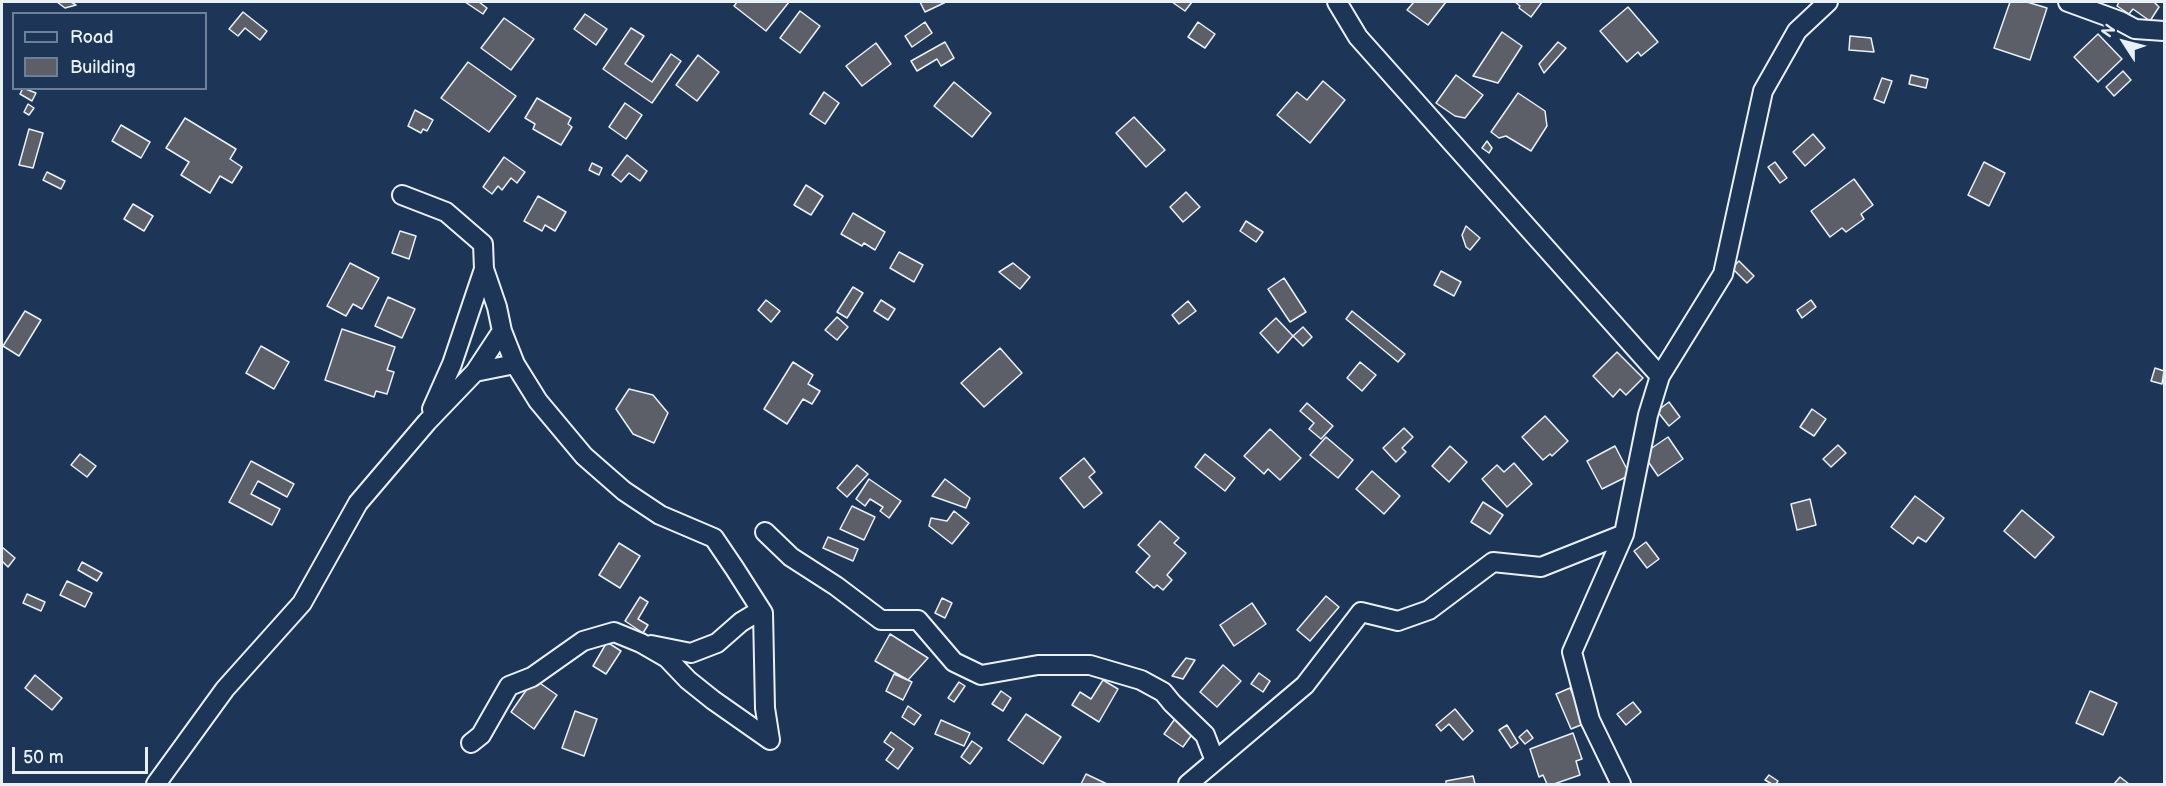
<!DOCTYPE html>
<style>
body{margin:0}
#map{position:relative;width:2166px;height:786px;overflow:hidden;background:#1d3557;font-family:"Balsamiq Sans",sans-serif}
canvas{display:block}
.frame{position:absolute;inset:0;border:3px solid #e8f1f8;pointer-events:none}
.legend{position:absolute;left:12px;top:12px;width:195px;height:78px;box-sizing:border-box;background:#1d3557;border:2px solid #6e8097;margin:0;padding:8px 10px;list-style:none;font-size:18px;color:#e8f1f8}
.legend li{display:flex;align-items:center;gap:12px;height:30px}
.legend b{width:30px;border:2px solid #6e8097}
.north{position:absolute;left:2094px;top:12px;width:60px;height:60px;-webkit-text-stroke:4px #1d3557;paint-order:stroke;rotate:306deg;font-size:16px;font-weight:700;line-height:24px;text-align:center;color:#e8f1f8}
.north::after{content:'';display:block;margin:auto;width:21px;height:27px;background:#e8f1f8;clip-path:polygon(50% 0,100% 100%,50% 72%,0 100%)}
.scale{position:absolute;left:12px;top:747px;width:136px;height:27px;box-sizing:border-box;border:3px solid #e8f1f8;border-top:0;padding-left:8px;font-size:18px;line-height:21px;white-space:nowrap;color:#e8f1f8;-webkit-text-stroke:4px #1d3557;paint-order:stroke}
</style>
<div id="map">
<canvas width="2166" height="786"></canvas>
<div class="frame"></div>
<ul class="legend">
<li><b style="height:8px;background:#1d3557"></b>Road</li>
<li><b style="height:16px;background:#5c5f67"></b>Building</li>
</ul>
<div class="north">N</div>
<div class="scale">50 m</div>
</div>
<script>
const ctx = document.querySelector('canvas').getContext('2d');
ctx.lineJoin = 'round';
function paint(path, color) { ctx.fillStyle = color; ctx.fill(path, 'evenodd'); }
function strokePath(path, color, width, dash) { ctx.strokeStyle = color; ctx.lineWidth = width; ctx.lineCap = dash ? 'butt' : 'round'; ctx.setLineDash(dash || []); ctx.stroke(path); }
const building = new Path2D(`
 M57 2H71L76 5 65 8Z
 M465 2H479L487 8 483 14Z
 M737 2H789L766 31 734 6Z
 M920 2H946L925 12Z
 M1172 2H1192L1185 11Z
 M1414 2H1446L1428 25 1407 10Z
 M1515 2H1542L1531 17 1519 8 1520 6Z
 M2010 2H2027L2047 8 2030 60 1994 48Z
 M2119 2H2154L2159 7 2150 21 2133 9 2129 14 2117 6Z
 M1628 7 1658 42 1641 56 1638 52 1627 62 1600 31Z
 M800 11 820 26 800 53 780 38Z
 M243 12 267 31 260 40 245 28 238 36 229 29Z
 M585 14 607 29 596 45 574 29Z
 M504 18 534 39 511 70 481 48Z
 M925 22 932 33 912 47 905 36Z
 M1198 22 1215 34 1205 48 1188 37Z
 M631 28 644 36 625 64 652 82 671 54 681 61 652 103 603 69Z
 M1502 32 1522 46 1498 83 1473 76Z
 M2098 34 2122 59 2098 82 2074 57Z
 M1850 36 1871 38 1874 52 1849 50Z
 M945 42 954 58 941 66 937 59 917 71 911 61Z
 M1558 42 1566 48 1544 73 1539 64Z
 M876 43 891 64 862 86 846 66Z
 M698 55 719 72 697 101 676 85Z
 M468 62 516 96 489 132 441 98Z
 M2123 71 2131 80 2114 96 2106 87Z
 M1456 75 1483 95 1465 118 1455 116 1436 103Z
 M1911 75 1928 79 1926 88 1909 84Z
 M1882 78 1892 81 1884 103 1874 99Z
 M1323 81 1345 100 1310 143 1277 115 1297 92 1307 100Z
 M954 82 991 113 972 137 934 106Z
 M23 88 36 93 32 101 20 94Z
 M824 92 839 103 825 124 810 114Z
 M1518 93 1545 111 1547 126 1531 151 1506 136 1499 138 1491 132Z
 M537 98 571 118 568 124 572 127 561 145 533 129 535 124 525 118Z
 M625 103 642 115 626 139 609 127Z
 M28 104 34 108 29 115 24 112Z
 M415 110 433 120 427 131 423 129 421 133 408 126Z
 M1134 117 1165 150 1146 167 1116 133Z
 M185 118 236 149 230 159 242 167 232 183 220 176 210 193 181 175 189 162 166 148Z
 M121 125 150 142 141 158 112 141Z
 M29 129 43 133 33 168 19 165Z
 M1813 134 1825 148 1805 166 1793 152Z
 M1487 141 1492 148 1489 153 1482 148Z
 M627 155 647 171 640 181 629 173 621 182 612 175Z
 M504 157 525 172 517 183 511 178 502 190 498 186 492 194 483 187Z
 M1775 162 1787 178 1780 183 1768 167Z
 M1984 162 2005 173 1989 206 1968 195Z
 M592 163 602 168 599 175 589 170Z
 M47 172 65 181 61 189 43 180Z
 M1854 179 1873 205 1861 214 1864 219 1846 232 1842 228 1830 237 1811 211Z
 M806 185 823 196 811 215 794 205Z
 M1186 192 1200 207 1183 222 1170 207Z
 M538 196 566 212 555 231 545 225 542 231 524 221Z
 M133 204 153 216 144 231 124 219Z
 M853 213 885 232 875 250 864 243 862 246 841 234Z
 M1246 221 1263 232 1256 242 1240 231Z
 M1466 226 1480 238 1470 250 1466 247 1462 235Z
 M400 231 416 236 409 259 392 253Z
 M899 252 923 265 914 282 890 268Z
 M1739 261 1754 276 1747 283 1732 268Z
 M350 263 379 278 362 309 353 304 346 316 327 306Z
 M1013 263 1030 277 1020 289 999 272Z
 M1441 271 1461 282 1454 296 1434 285Z
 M1284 278 1306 312 1290 322 1268 289Z
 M853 287 863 293 847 318 837 312Z
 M388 297 415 309 402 338 375 326Z
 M766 300 780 311 771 322 758 310Z
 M881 300 895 309 888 320 874 311Z
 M1811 300 1816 307 1802 318 1797 310Z
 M1188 301 1196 311 1179 324 1172 315Z
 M25 311 41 320 19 356 3 346Z
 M1352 311 1405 354 1398 362 1346 319Z
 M837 317 848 327 837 340 825 330Z
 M1276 318 1293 336 1278 353 1260 333Z
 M1303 327 1312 337 1303 346 1293 336Z
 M342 329 395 347 387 370 394 372 387 394 376 391 374 397 325 380Z
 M261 346 289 362 274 389 246 373Z
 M1000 348 1022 373 984 407 961 383Z
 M1617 352 1643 378 1626 395 1620 389 1613 397 1593 376Z
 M793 362 813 375 808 384 820 391 812 404 803 399 787 424 764 409Z
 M1360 362 1376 375 1362 391 1347 378Z
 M2155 368 2164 371 2162 384 2151 381Z
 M629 389 653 395 668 413 654 443 633 434 616 409Z
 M1669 402 1680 417 1669 426 1657 411Z
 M1307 403 1333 426 1321 439 1309 429 1314 423 1300 411Z
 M1812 409 1826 419 1814 436 1800 427Z
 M1545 416 1568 441 1552 456 1550 454 1543 460 1522 437Z
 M1404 428 1413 437 1402 448 1406 452 1396 462 1383 448Z
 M1270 429 1301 458 1280 480 1268 469 1264 474 1244 456Z
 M1326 437 1353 460 1338 478 1310 455Z
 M1668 437 1683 459 1658 476 1643 454Z
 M1838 445 1846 453 1831 467 1823 459Z
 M1450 446 1467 462 1449 482 1432 466Z
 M1615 446 1630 475 1602 489 1587 461Z
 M80 454 96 466 87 477 71 465Z
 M1205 454 1235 478 1225 491 1195 467Z
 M1084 458 1095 472 1089 477 1102 493 1084 508 1060 478Z
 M251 461 294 484 287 497 258 481 251 494 280 509 272 525 229 502Z
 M1514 463 1532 484 1507 507 1482 479 1497 465 1504 472Z
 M857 465 868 474 847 497 837 488Z
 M1372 471 1400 496 1384 514 1356 489Z
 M869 479 901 501 889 518 880 511 883 507 870 499 865 506 856 499Z
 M945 479 970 498 966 508 932 496Z
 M1915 496 1944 518 1926 542 1918 537 1913 544 1891 527Z
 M1810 499 1816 525 1797 530 1791 504Z
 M1483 502 1503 515 1490 534 1471 522Z
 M852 506 875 517 864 540 840 529Z
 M2022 510 2054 537 2035 558 2004 531Z
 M954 511 969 523 952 544 929 526 931 518 947 521Z
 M1160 521 1179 538 1174 543 1186 553 1167 575 1172 580 1163 590 1157 585 1154 588 1136 572 1150 556 1138 545Z
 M828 537 858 549 853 561 823 548Z
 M1646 542 1659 559 1647 568 1634 551Z
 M619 543 640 556 620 588 599 575Z
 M2 547 15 558 8 567 2 561Z
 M82 562 102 573 97 581 78 570Z
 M67 581 92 593 85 607 60 595Z
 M27 594 45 602 41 611 23 603Z
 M1326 596 1339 607 1310 641 1297 630Z
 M640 597 648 602 638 619 648 625 643 633 625 621Z
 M942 598 952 603 945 618 935 613Z
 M1252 603 1266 624 1234 646 1220 625Z
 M890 634 928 658 908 680 875 661Z
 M607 642 621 651 606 674 593 666Z
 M1186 658 1195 660 1183 679 1172 676Z
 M1223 665 1241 681 1217 707 1200 692Z
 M1259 673 1270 681 1263 692 1251 684Z
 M894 674 912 682 903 700 886 691Z
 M35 675 62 698 52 710 25 688Z
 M534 679 557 695 534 729 511 712Z
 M1103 680 1118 689 1099 722 1072 705 1080 692 1091 699Z
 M959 682 965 686 954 702 948 698Z
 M1570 688 1586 723 1571 729 1556 694Z
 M1001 691 1011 698 1003 711 992 704Z
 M2090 691 2117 703 2103 735 2076 723Z
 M1633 702 1641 712 1626 725 1617 714Z
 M908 706 921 715 914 725 902 717Z
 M1455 709 1473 731 1463 740 1449 724 1441 731 1436 725Z
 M575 711 597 719 584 756 562 748Z
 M1026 714 1061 737 1043 764 1008 740Z
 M1177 716 1196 729 1183 747 1164 734Z
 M941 720 970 733 964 746 935 734Z
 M1507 725 1518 743 1511 748 1499 730Z
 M1527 730 1533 738 1525 744 1519 737Z
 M891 732 913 748 898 769 886 760 894 749 884 742Z
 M1573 733 1582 759 1576 761 1580 775 1554 784H1547L1543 775 1539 777 1530 749Z
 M972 741 982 748 970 764 961 757Z
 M1086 774 1107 784H1081Z
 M1769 775 1778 781 1776 784H1772L1765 780Z
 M1473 776 1475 784H1446V781Z
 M2120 777 2129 784H2114Z`);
paint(building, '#5c5f67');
strokePath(building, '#e8f1f8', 1.5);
const minor = new Path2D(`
 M1337 2 1358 37 1660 376
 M2068 2 2120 21 2135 29 2164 31
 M402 195 446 212 483 244 484 269 452 364 432 409
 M475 372 502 331 497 307 484 269
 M765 532 791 557 836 586 881 620H918L954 662 981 675 1038 665H1090L1141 680 1163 692 1172 703 1205 735 1215 761
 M651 645 691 653 717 643 741 622 761 610
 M471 743 481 735 509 686 532 677 583 641 614 632 641 643 667 658 688 680 713 700 770 740 765 708 763 613 735 569 714 538 660 515 624 491 584 456 538 401 515 364 502 331
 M156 784 225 689 302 603 358 503 427 422 475 372 515 364
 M1188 784 1305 685 1361 612 1398 621 1429 610 1493 562 1541 567 1624 534
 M1621 784 1590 720 1572 652 1624 534 1648 415 1660 376 1723 274 1763 91 1797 31 1828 2`);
strokePath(minor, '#e8f1f8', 22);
strokePath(minor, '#1d3557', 18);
</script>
